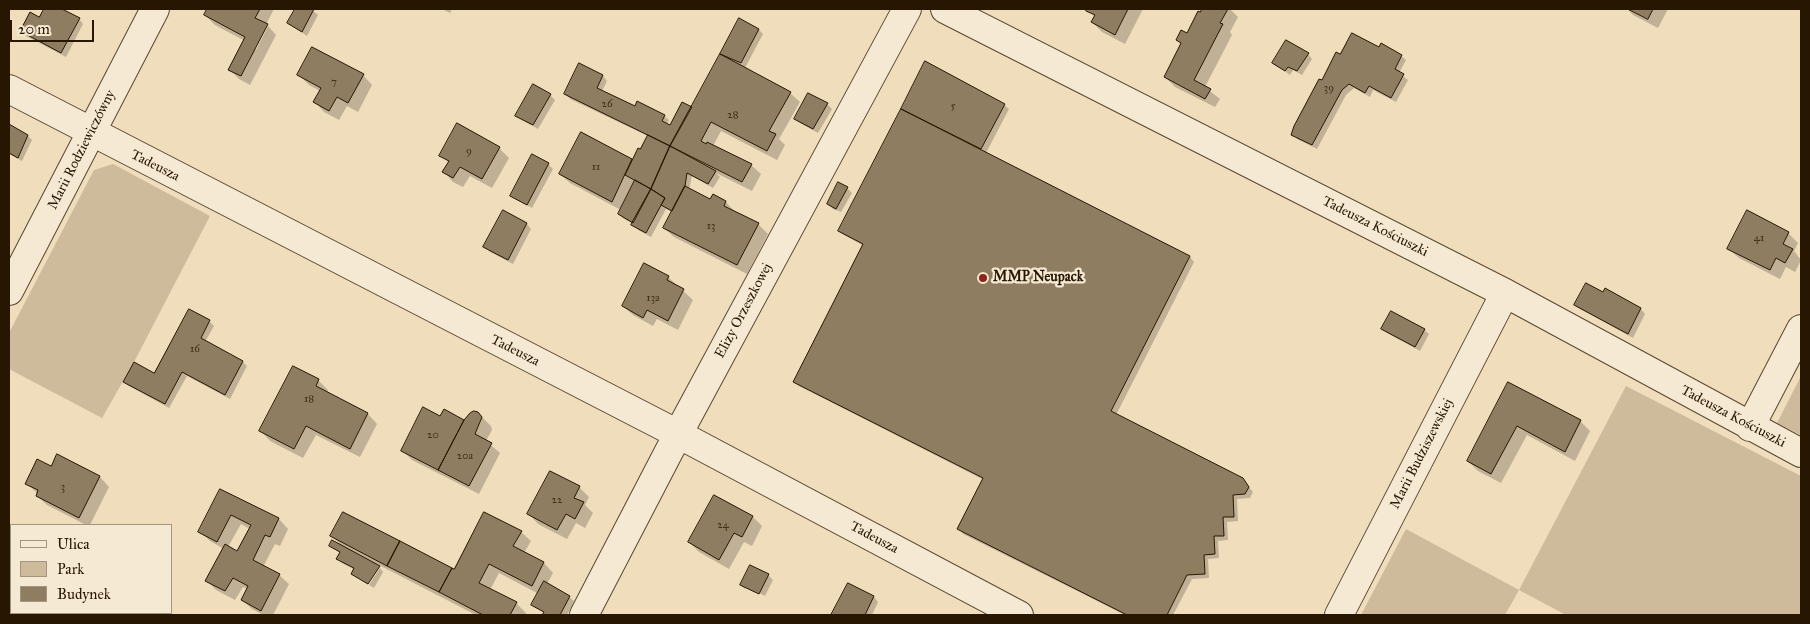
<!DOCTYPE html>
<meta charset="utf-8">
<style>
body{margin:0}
#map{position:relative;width:1810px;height:624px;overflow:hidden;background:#efddbc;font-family:"IM FELL Great Primer",serif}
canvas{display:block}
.frame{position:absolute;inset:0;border:10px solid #271601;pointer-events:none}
.legend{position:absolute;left:10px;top:524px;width:162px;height:90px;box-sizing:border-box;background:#f5e9d3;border:1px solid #a3957f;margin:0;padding:6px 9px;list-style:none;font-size:15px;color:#271601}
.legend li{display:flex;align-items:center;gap:10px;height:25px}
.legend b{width:25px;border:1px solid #a3957f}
.scale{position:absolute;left:10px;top:20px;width:84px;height:22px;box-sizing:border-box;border:2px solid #271601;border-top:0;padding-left:6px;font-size:15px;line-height:18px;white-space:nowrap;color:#271601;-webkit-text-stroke:4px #f5e9d3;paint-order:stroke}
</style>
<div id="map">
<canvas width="1810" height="624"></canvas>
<div class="frame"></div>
<ul class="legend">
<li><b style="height:6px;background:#f5e9d3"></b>Ulica</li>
<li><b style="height:14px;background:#cdbb9c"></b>Park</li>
<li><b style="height:14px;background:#8f7d62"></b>Budynek</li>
</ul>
<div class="scale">20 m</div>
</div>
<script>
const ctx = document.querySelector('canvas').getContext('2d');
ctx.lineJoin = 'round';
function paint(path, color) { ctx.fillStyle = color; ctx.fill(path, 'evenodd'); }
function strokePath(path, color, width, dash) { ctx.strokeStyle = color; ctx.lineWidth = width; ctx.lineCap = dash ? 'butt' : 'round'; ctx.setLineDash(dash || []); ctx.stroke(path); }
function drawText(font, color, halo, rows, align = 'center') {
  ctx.font = font + ' "IM FELL Great Primer",serif'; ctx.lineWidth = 4.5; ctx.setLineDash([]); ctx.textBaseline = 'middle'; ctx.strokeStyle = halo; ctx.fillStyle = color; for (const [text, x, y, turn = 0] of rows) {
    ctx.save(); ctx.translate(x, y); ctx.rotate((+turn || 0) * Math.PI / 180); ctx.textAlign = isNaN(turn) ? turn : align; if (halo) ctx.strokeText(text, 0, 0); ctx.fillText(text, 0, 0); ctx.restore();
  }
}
paint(new Path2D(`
 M113 164 210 216 134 362 102 418 9 369V333L94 170Z
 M1801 376V435L1777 423Z
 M1626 386 1801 476V615H1566L1519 590 1505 615H1361L1406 529 1519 590Z`), '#cdbb9c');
paint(new Path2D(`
 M45 9H59L79 19 83 24 66 57 26 36 21 31 40 19Z
 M209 9H274L254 48 256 50 268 26 276 35 250 85 239 79 230 70 245 41 215 25 205 15Z
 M296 9H311L318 15 307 36 288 23Z
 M442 9H452L450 13Z
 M1089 9H1143L1125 44 1102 32 1092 22 1095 17 1088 10Z
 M1204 9H1230L1238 17 1230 32 1232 35 1205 87 1220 99 1215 107 1175 87 1165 77 1182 45 1177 40 1187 35Z
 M1627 9H1668L1658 28 1633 15Z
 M740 20 759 30 763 34 745 68 790 93 800 102 779 139 785 145 777 160 721 131 713 146 751 165 761 174 752 191 716 173 720 177 713 188 692 176 689 190 711 201 713 196 726 202 735 212 758 224 768 234 747 274 674 237 664 228 672 212 666 209 651 237 638 230 634 224 624 219 619 214 621 210 570 183 560 174 631 160 633 162 648 136 570 99 566 94 580 65 603 76 607 81 602 91 635 108 664 116 669 120 667 125 670 127 692 109Z
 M1379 49 1401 56 1406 60 1399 73 1408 80 1396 102 1373 90 1370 97 1354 88 1346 95 1317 149 1297 139 1293 134 1322 82 1341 56Z
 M1308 54 1312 59 1302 75 1293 70 1290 75 1274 63Z
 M926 63 1004 105 1009 109 986 153 1190 257 1194 262 1116 415 1242 479 1253 492 1250 498 1237 499 1238 521 1227 522 1228 540 1218 541 1219 558 1208 559 1209 578 1192 579 1173 615H1125L963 534 959 529 984 480 799 386 795 382 864 246 844 235 839 231Z
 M299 75H363L372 85 358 112 347 106 339 120 324 112 315 102 320 91 309 85Z
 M550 95 555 100 538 129 522 120 517 115Z
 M827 104 832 109 818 133 800 123 796 119Z
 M9 126 28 136 32 140 22 161 9 154Z
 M499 148 509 158 492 188 470 176 463 187 453 182 444 172 449 163 441 155Z
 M548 164 553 169 532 208 517 200 512 196Z
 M847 188 852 193 841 212 833 209 828 204Z
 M504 212 527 224 531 229 513 264 490 252 485 247Z
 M1788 233 1798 243 1794 251 1801 260 1795 272 1786 267 1780 279 1739 258 1729 249Z
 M668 277 693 300 678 330 657 319 653 326 633 315 623 306Z
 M1606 290 1641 309 1645 314 1633 338 1580 309 1576 305 1604 294Z
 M209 321 214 326 205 342 243 362 247 366 230 399 187 376 169 408 129 386 124 382 155 375Z
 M1382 329 1424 330 1429 334 1420 351 1387 333Z
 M318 380 328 390 327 393 368 414 377 424 360 457 316 435 303 458 270 441 261 431Z
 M1509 384 1581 422 1590 431 1575 461 1527 435 1501 483 1478 471 1468 461Z
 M478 413 491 426 492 430 486 441 500 453 479 494 412 460 402 450 441 418 466 422Z
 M58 456 100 477 109 487 90 525H86L47 505 37 496 38 494 26 483 52 467Z
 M579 487 589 497 585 505 593 513 585 528 576 523 567 539 538 524 529 514Z
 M220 490 279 519 288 529 280 546 275 544 263 567 279 575 289 584 273 615H263L252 609 242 600 248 589 243 587 235 600 216 590 207 581 224 549 210 541 200 532ZM241 524 250 529 238 552 228 547Z
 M753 517 762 526 752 546 744 542 729 569 699 552 689 542Z
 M521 532 531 541 524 553 544 563 553 573 547 584 569 597 574 601 567 615H543L544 613 532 605 539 594 499 573 490 590 516 603 526 613 525 615H476L377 564 378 567 367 584 352 574 355 570 342 563 338 558 340 553 331 546H342L332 536 455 571Z
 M380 568 383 572 374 588 369 585Z
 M768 575 773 580 765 596 745 586V589L741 585Z
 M848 584 874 597 878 602 872 615H833Z
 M58 613H122L121 615H57Z`), '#0003');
const building = new Path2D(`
 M44 9H62L80 18 61 53 20 31 30 12 39 17Z
 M207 9H260L255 18 268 24 241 76 228 70 245 37 204 15Z
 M295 9H314L302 32 287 23Z
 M1087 9H1128L1115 35 1091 22 1095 15 1086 11Z
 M1202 9H1228L1220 23 1223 24 1194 80 1211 89 1205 99 1164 77 1181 43 1176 40 1181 30 1187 33 1198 11 1200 12Z
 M1628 9H1653L1648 19Z
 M739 18 759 29 741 63 720 54Z
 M1352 33 1379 47 1381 43 1402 55 1395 69 1404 74 1391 98 1369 86 1365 93 1349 84 1342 90 1312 145 1291 135 1294 126 1319 79 1322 80 1336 52 1340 54Z
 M1286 40 1309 53 1297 71 1288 67 1285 71 1272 63Z
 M312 47 364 74 348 103 337 97 329 111 313 102 321 88 297 75Z
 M720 54 791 92 769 131 776 134 767 151 711 122 701 141 706 144 707 142 752 164 742 182 670 146Z
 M925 61 1005 104 981 149 901 109Z
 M579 63 603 75 597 88 635 106 637 101 665 115 662 121 670 125 682 102 692 107 670 146 564 94Z
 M533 84 551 94 533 125 515 116Z
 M808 93 828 103 813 129 794 119Z
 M901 109 1190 256 1111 411 1243 478 1249 487 1245 494 1233 495 1234 517H1223L1224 536H1214L1215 554 1204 555 1205 574 1187 575 1167 615H1127L957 529 983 478 793 382 863 244 838 231Z
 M457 123 500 147 482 179 460 167 453 178 442 172 449 161 439 156Z
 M9 124 28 135 18 158 9 153Z
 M581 132 632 159 612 202 559 174Z
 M648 135 670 146 651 189 625 175 638 148 640 149Z
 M670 146 716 171 708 184 687 173 685 186 672 211 661 205 665 198 651 189Z
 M532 154 549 163 527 205 510 196Z
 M635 180 651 189 633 223 618 214Z
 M838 182 848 187 836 209 827 204Z
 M685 186 710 199 713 194 726 201 724 206 759 223 737 265 663 228Z
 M651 189 665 198 646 233 631 225Z
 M503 210 527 223 508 260 483 247Z
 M1747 210 1789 232 1783 244 1793 249 1785 263 1776 258 1770 270 1727 249Z
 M644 263 669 276 667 280 684 289 668 321 647 310 643 318 622 306Z
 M1586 283 1603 292 1605 288 1641 308 1628 334 1574 305Z
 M189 309 210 320 201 338 243 361 225 395 182 372 165 404 123 382 134 362 154 373Z
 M1391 311 1425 329 1415 347 1381 329Z
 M293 366 319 379 316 386 368 413 350 449 306 426 294 449 259 431Z
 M1508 382 1581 420 1565 452 1517 426 1491 474 1467 461Z
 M423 407 440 416 444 409 464 420 438 470 401 451Z
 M474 411 478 412 482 417 475 434 492 443 469 486 438 470 464 420 470 413Z
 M57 454 100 476 79 518 36 496 38 490 25 484 37 459 51 466Z
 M550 471 580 486 574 498 584 502 575 519 566 514 557 530 527 514Z
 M220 489 279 518 270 537 265 535 253 560 280 574 261 611 241 600 248 586 233 578 225 591 205 581 225 544 237 551 251 525 231 515 217 542 198 532Z
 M714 495 753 516 742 537 734 533 719 560 688 542Z
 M343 512 400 541 387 566 330 536Z
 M484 512 522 531 513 546 544 562 532 586 489 564 479 583 517 602 510 615H483L439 592 452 568 454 569Z
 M332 540 380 566 368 584 351 574 354 568 336 559 340 552 329 546Z
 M400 541 452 568 439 592 387 566Z
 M750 565 769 574 759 594 740 585Z
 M544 581 570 596 560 615H542L544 612 531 605Z
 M848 583 874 596 865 615H831Z
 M57 613H108L106 615H56Z`);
paint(building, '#8f7d62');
strokePath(building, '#271601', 1);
const minor = new Path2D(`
 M945 9 1505 293 1801 453
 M9 89 678 434 1019 615
 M9 291 155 9
 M1750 427 1801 329
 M584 615 678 434 907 9
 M1339 615 1505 293`);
strokePath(minor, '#594830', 30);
strokePath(minor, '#f5e9d3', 28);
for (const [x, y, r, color] of [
 [983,278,5,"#8f2418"]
]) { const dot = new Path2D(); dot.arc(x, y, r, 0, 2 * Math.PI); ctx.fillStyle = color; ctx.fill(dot); strokePath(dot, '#f5e9d3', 2); }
drawText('11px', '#413019', null, [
 ["7",334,82],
 ["39",1329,88],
 ["26",607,104],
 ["5",953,106],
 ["28",733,115],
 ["9",469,151],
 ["11",596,167],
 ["13",711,226],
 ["41",1759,238],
 ["13a",653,298],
 ["16",195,349],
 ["18",309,399],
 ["20",433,435],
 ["20a",465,456],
 ["3",63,487],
 ["22",557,500],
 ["24",723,525]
]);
drawText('14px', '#271601', '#f5e9d3', [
 ["Marii Rodziewiczówny",82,150,-63],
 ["Tadeusza",155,166,27],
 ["Tadeusza Kościuszki",1375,227,27],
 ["Elizy Orzeszkowej",744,311,-62],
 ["Tadeusza",515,351,27],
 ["Tadeusza Kościuszki",1733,417,28],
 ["Marii Budziszewskiej",1422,454,-63],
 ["Tadeusza",874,538,28]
]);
drawText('bold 14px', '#271601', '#f5e9d3', [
 ["MMP Neupack",993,278]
], 'left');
</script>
